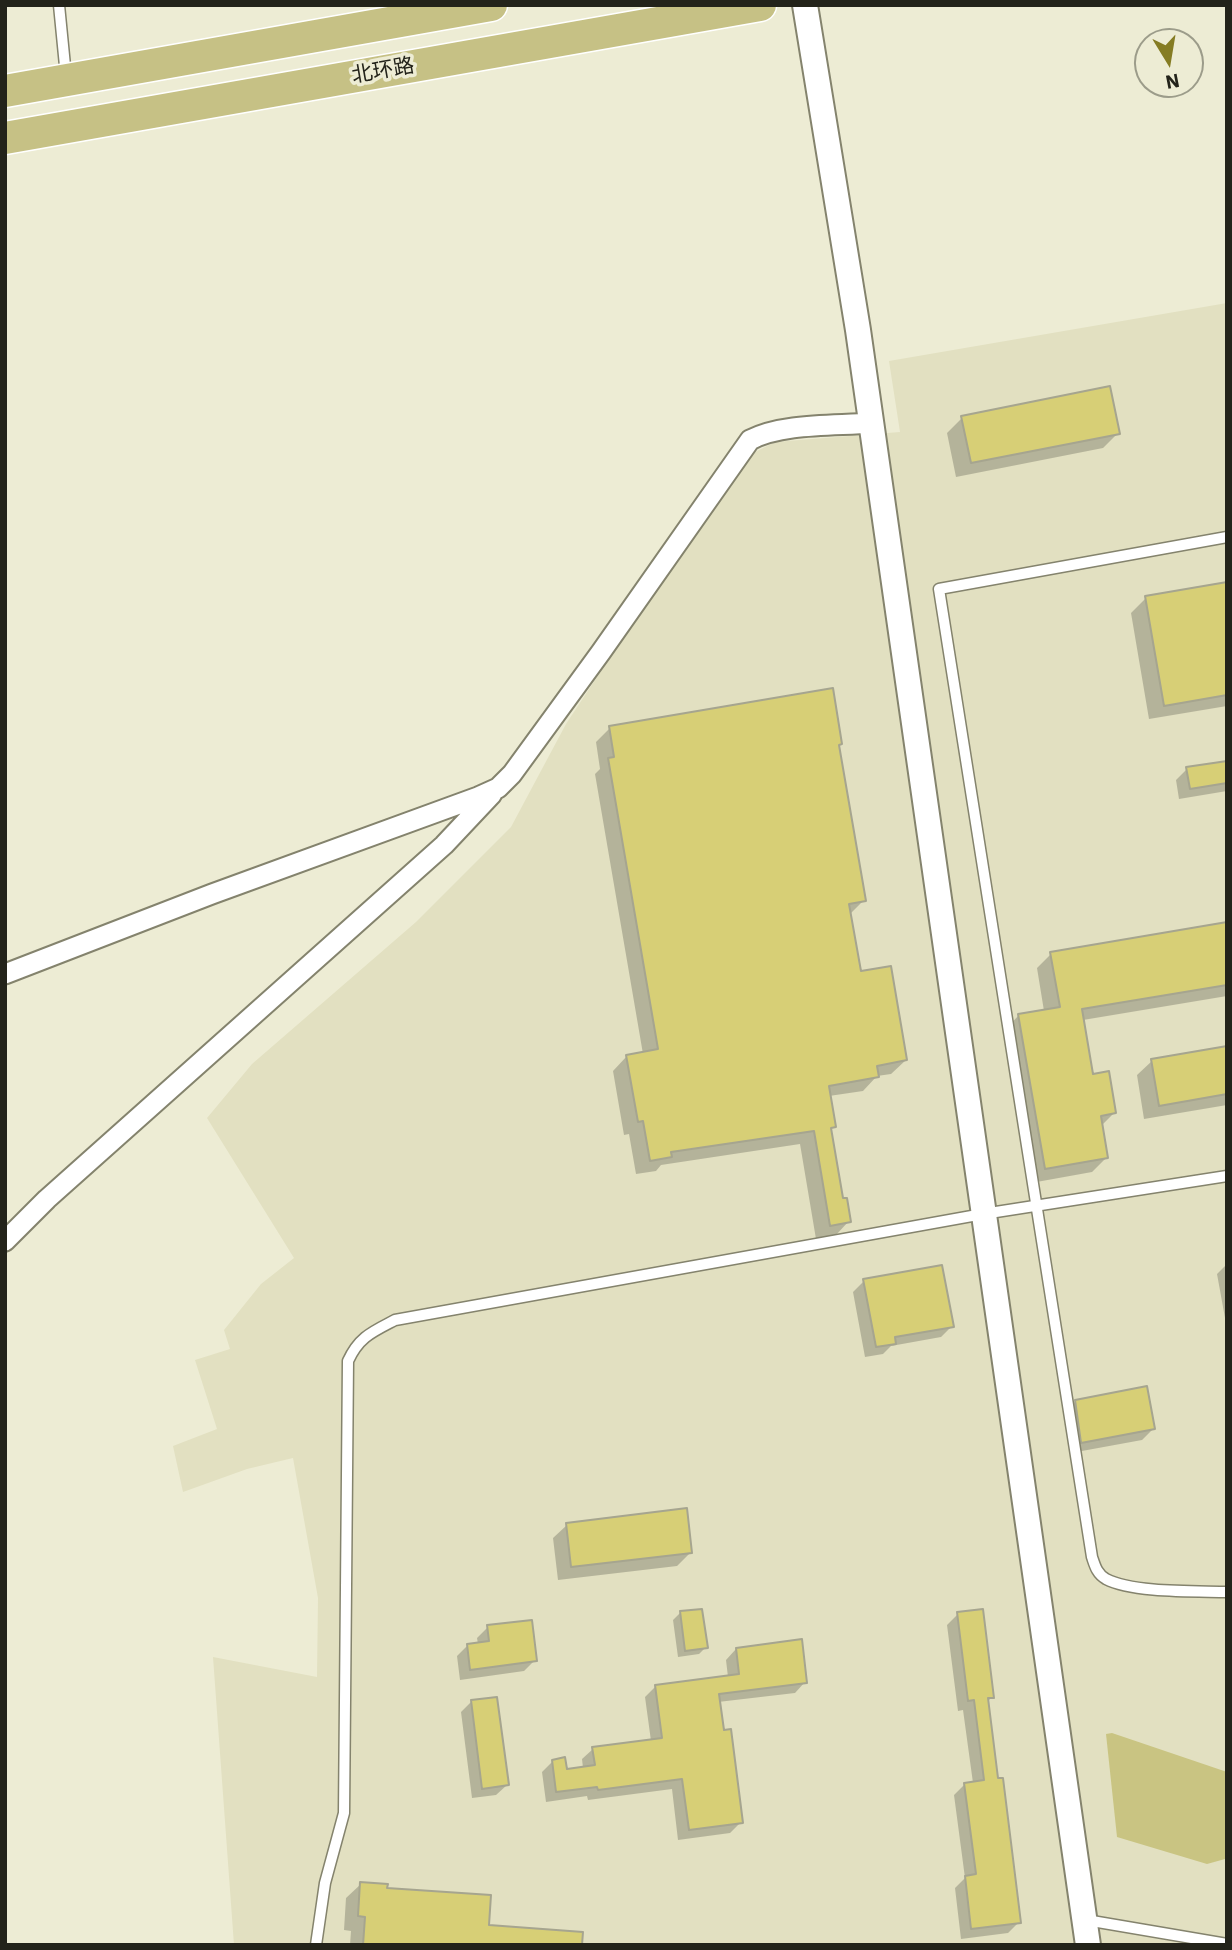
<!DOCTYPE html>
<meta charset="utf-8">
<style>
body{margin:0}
#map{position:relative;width:1232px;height:1950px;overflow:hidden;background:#edecd4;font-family:"IBM Plex Sans",sans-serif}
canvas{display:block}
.frame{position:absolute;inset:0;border:7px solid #23231a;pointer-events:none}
.north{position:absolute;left:1134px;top:28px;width:70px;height:70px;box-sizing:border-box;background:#edecd4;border:2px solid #9c9c8a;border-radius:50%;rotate:169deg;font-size:19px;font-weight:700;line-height:28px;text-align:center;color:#23231a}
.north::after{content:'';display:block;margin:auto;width:24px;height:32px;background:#857c23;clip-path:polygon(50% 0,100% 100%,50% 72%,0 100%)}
</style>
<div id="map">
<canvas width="1232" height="1950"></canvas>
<div class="frame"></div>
<div class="north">N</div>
</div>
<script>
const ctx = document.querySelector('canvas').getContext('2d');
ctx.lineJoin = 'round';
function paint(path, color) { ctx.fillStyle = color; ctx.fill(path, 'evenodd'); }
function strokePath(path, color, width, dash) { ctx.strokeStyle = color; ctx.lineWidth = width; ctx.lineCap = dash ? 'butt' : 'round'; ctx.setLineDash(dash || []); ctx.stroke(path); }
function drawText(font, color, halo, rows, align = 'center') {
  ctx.font = font + ' "IBM Plex Sans","Noto Sans SC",sans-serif'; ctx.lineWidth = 7; ctx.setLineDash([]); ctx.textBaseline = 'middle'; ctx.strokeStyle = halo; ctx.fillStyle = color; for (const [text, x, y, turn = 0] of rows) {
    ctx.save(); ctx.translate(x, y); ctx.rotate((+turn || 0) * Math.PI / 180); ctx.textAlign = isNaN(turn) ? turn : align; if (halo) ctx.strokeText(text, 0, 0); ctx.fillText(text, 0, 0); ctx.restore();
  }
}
paint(new Path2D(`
 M1227 303V1945H234L213 1657 317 1677 318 1598 293 1458 247 1469 183 1492 173 1446 217 1429 195 1360 230 1349 224 1330 261 1284 294 1258 207 1118 252 1064 416 922 511 827 566 724 651 595 755 452 775 442 900 432 889 361Z`), '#e2e0c1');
paint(new Path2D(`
 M1112 1733 1227 1772 1225 1859 1207 1864 1117 1837 1106 1734Z`), '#c9c482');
paint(new Path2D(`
 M962 418 1118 433 1103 448 956 477 947 433Z
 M1227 591V706L1149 719 1131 613 1146 598Z
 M610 728 841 744 837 747 864 900 849 915 859 973 906 1060 891 1074 877 1076 863 1091 829 1096 834 1127 829 1131 841 1201 849 1221 835 1236 816 1239 800 1144 661 1165 656 1171 636 1174 629 1134 624 1135 613 1071 627 1056 643 1054 595 774 600 769 596 742Z
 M1227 762V791L1179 799 1176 780 1187 769Z
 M1227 924V996L1083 1020 1092 1076 1114 1113 1101 1126 1106 1158 1092 1172 1031 1183 1005 1030 1019 1015 1044 1011 1037 968 1051 954Z
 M1227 1048V1105L1144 1119 1137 1075 1152 1061Z
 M1227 1264V1329L1217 1274Z
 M864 1281 952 1326 941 1337 891 1346 883 1354 865 1357 853 1292Z
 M1076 1401 1153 1429 1142 1440 1071 1453 1064 1412Z
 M567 1525 691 1552 677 1566 558 1580 553 1538Z
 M680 1613 706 1647 699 1654 678 1657 673 1620Z
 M958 1614 992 1697 987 1702 1019 1922 1008 1933 961 1939 955 1888 965 1878 954 1795 965 1784 973 1783 963 1710 958 1711 947 1625Z
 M488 1627 535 1660 524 1671 460 1680 457 1656 468 1645 478 1644 477 1638Z
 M736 1649 805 1682 795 1693 718 1702 741 1822 730 1833 678 1840 672 1789 588 1800 587 1796 546 1802 542 1772 553 1761 566 1771 583 1768 582 1759 593 1749 651 1741 645 1697 656 1686 728 1677 726 1660Z
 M471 1702 507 1785 496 1795 472 1798 461 1712Z
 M361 1884 385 1890 487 1927 580 1945H350L351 1931 344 1930 346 1898Z`), '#0003');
const building = new Path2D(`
 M1110 386 1120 434 971 463 961 416Z
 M1227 582V695L1164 706 1145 596Z
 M833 688 842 744 839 745 866 901 849 904 861 971 891 966 907 1060 877 1066 879 1077 829 1086 836 1127 831 1128 843 1198H847L851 1222 830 1226 814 1131 671 1152 672 1157 650 1161 643 1121 638 1122 626 1055 658 1049 608 758 614 757 609 726Z
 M1227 761V783L1190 789 1186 767Z
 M1227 922V985L1082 1009 1093 1074 1109 1071 1116 1113 1101 1116 1108 1158 1045 1169 1018 1014 1060 1007 1050 952Z
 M1227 1046V1094L1159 1106 1151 1059Z
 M942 1265 954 1327 895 1337 896 1344 876 1347 863 1279Z
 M1147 1386 1155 1429 1081 1443 1075 1400Z
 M687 1508 692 1553 571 1567 566 1523Z
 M702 1609 708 1648 685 1651 680 1611Z
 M983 1609 994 1698H988L998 1778H1003L1021 1923 971 1929 965 1876 976 1874 964 1783 984 1780 974 1700 968 1701 957 1612Z
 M532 1620 537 1661 470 1670 467 1644 489 1641 487 1625Z
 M802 1639 807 1683 719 1694 724 1730 731 1729 743 1823 689 1830 682 1779 598 1790 597 1787 556 1792 552 1760 565 1757 567 1769 595 1765 592 1747 662 1738 655 1685 739 1674 736 1648Z
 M497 1697 509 1785 482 1789 471 1700Z
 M360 1882 388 1884 387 1888 491 1895 489 1925 583 1932 582 1945H363L365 1917 358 1916Z`);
paint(building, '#d7cf76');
strokePath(building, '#a6a58f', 2);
const service = new Path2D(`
 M59 5 66 76
 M1227 537 939 589 1092 1557C1095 1566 1097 1574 1106 1579 1133 1593 1195 1591 1227 1592
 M1086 1920 1227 1944
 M316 1945 325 1883 344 1813 348 1361C359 1337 372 1332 395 1320L983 1214 1227 1176`);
const minor = new Path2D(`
 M5 974 212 894 478 797 498 788 512 774 601 652 750 440C782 423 835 426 871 423
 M5 1241 47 1199 444 845 492 794`);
const tertiary = new Path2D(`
 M805 5 858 330 1088 1945`);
const primary = new Path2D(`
 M5 91 491 5
 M5 138 760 5`);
strokePath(service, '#84836d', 13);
strokePath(minor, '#84836d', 23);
strokePath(tertiary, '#84836d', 28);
strokePath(primary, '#fff', 35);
strokePath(service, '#fff', 10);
strokePath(minor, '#fff', 19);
strokePath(tertiary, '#fff', 24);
strokePath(primary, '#c6c185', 32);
drawText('21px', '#23231a', '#edecd4', [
 ["北环路",383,71,-10]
]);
</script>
